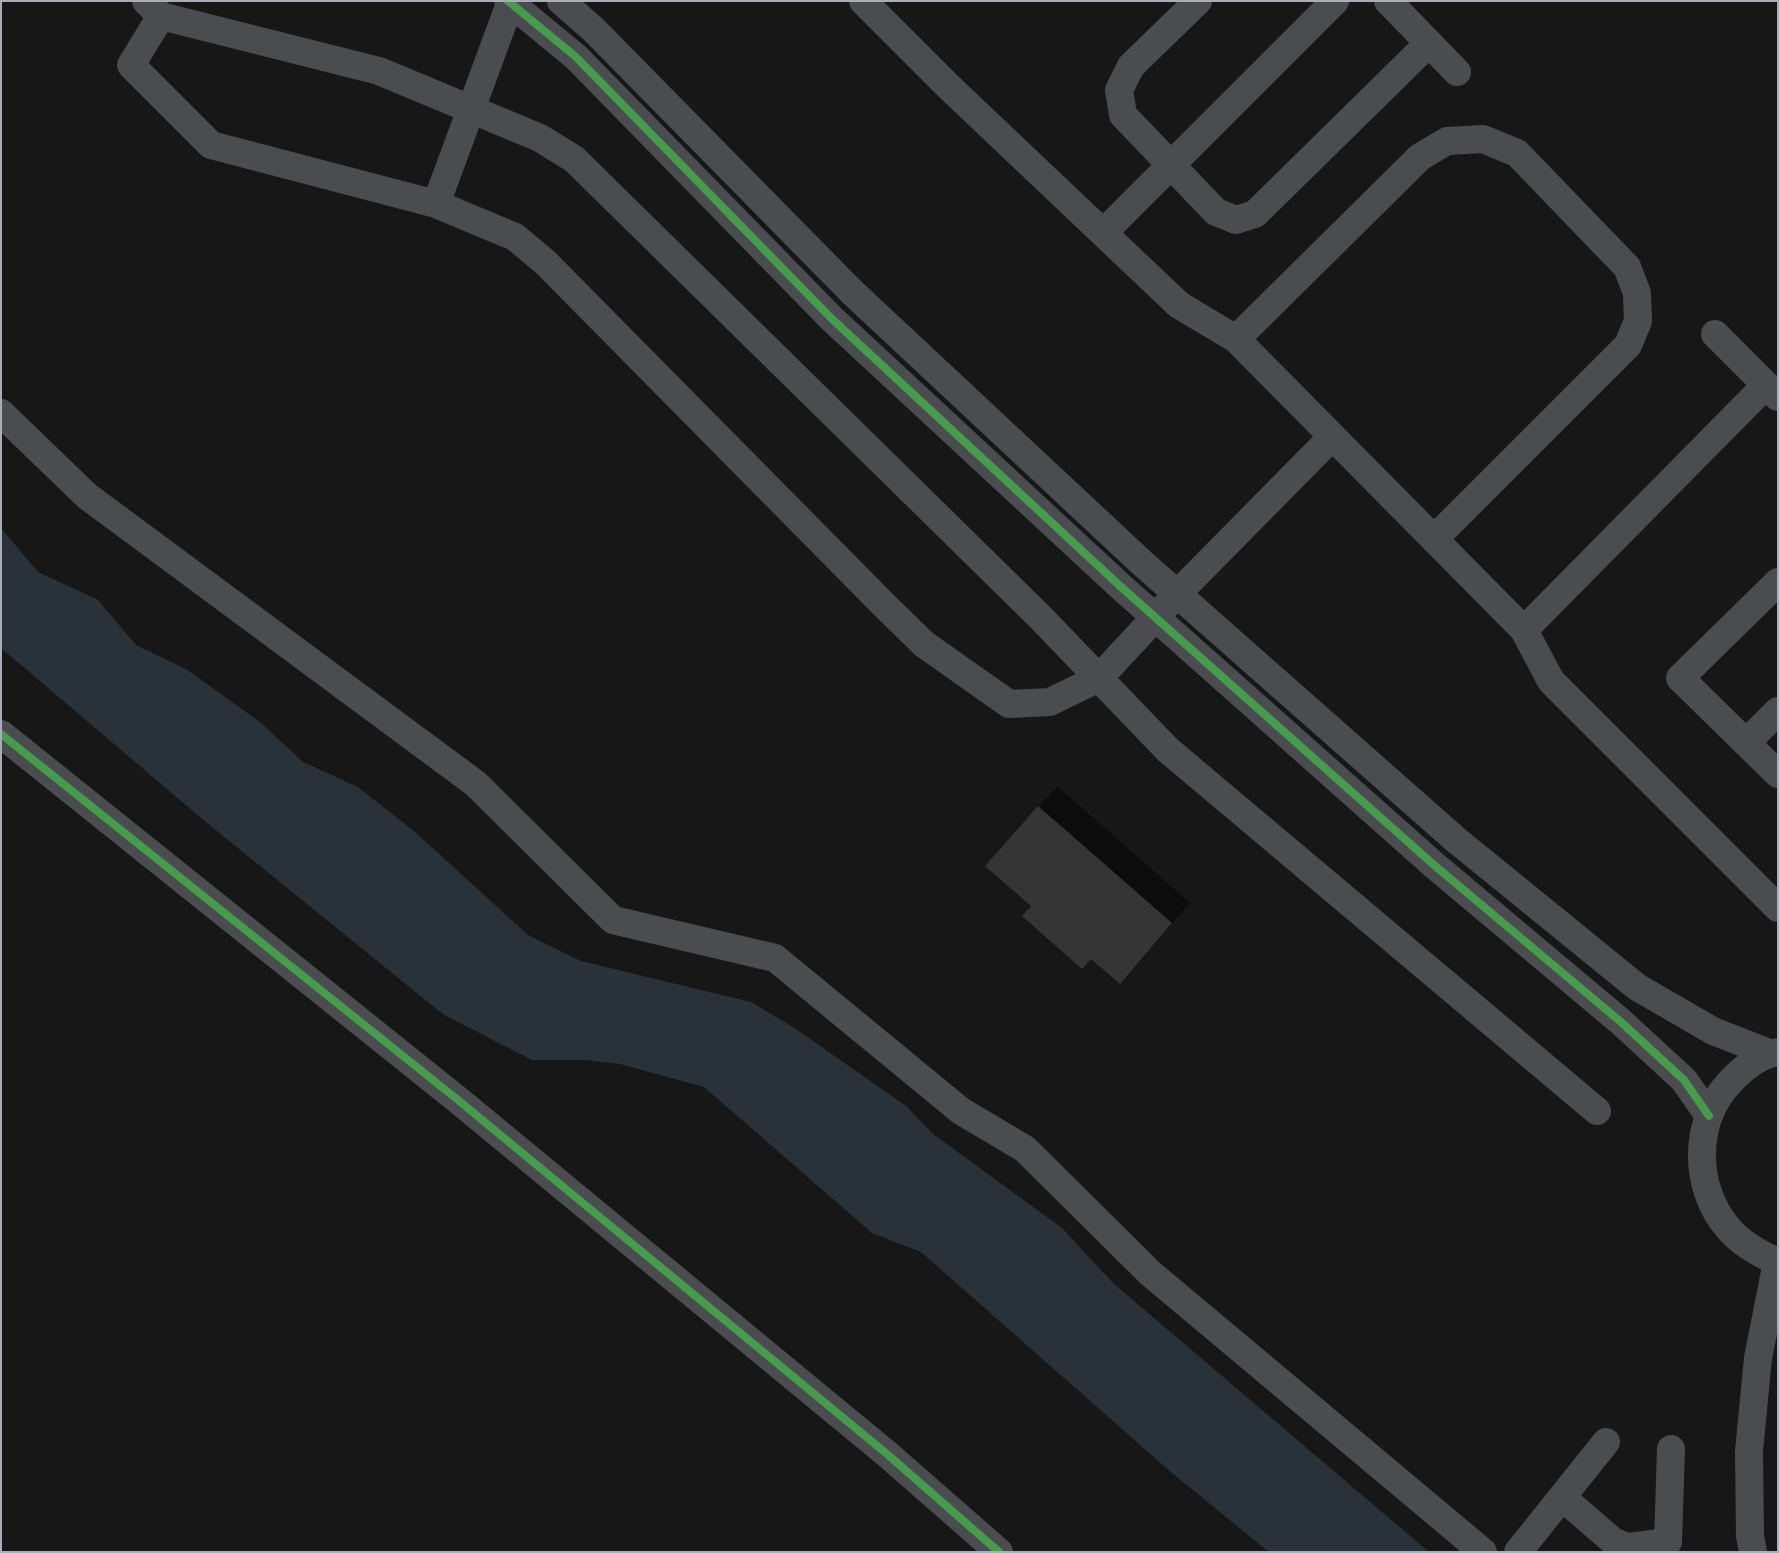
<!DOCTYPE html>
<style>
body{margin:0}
#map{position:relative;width:1779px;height:1553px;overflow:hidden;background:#171717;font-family:"Public Sans",sans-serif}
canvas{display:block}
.frame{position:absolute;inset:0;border:2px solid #a8adb8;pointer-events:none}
</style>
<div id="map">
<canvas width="1779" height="1553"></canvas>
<div class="frame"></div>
</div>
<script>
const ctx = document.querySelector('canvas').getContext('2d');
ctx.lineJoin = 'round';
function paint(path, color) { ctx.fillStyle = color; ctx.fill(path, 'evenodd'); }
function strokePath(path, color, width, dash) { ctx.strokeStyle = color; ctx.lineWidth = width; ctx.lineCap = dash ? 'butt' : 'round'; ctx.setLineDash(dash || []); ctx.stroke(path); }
paint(new Path2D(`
 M1 528 38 572 98 600 136 645 186 669 260 722 303 762 358 787 415 832 528 935 581 961 751 1002 793 1027 906 1106 933 1134 1062 1228 1114 1284 1429 1552H1269L1172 1473 921 1252 872 1233 704 1087 620 1064 585 1060H532L444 1015 207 823 1 648Z`), '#2a3239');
paint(new Path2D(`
 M1058 787 1190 903 1139 962 1120 982 1033 906 1038 807Z`), '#0007');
paint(new Path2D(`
 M1038 806 1172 923 1120 984 1091 959 1082 969 1022 916 1031 906 985 866Z`), '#353536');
strokePath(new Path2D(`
 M146 1 161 16 379 71 540 138 574 159 1041 618 1168 750 1597 1111
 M508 1 576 57 831 318 1120 586 1434 865 1621 1022 1684 1080 1709 1116
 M561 1 594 30 852 292 1141 562 1455 839 1637 987 1713 1031 1769 1053
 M863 1 948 86 1179 305 1236 339 1524 630 1551 681 1778 908
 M1198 1 1131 66 1119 90 1123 115 1216 212 1236 220 1255 214 1429 43
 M1388 1 1457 72
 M161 16 131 65 211 145 436 204 515 237 545 262 885 606 924 644 1009 704 1050 702 1099 678 1177 594 1332 437
 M436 204 511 1
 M1104 232 1335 1
 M1715 334 1778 397
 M1236 339 1420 157 1447 141 1483 139 1517 153 1627 267 1637 293 1638 321 1628 345 1434 539
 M1 413 87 496 476 784 613 920 775 958 961 1111 1025 1149 1150 1273 1483 1552
 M1778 582 1680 678 1778 774
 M1524 630 1766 385
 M1 734 458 1100 887 1454 999 1552
 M1746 743 1778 711
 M1778 1052C1759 1055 1743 1068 1730 1082 1693 1121 1693 1187 1728 1228 1741 1244 1760 1254 1778 1262
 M1562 1497 1614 1542 1628 1547 1668 1542 1671 1449
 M1518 1552 1606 1442
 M1753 1552 1750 1536 1749 1451 1758 1358 1777 1262`), '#4b4c50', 28);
strokePath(new Path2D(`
 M508 1 576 57 831 318 1120 586 1434 865 1621 1022 1684 1080 1709 1116
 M1 734 458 1100 887 1454 999 1552`), '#469c4c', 8);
</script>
